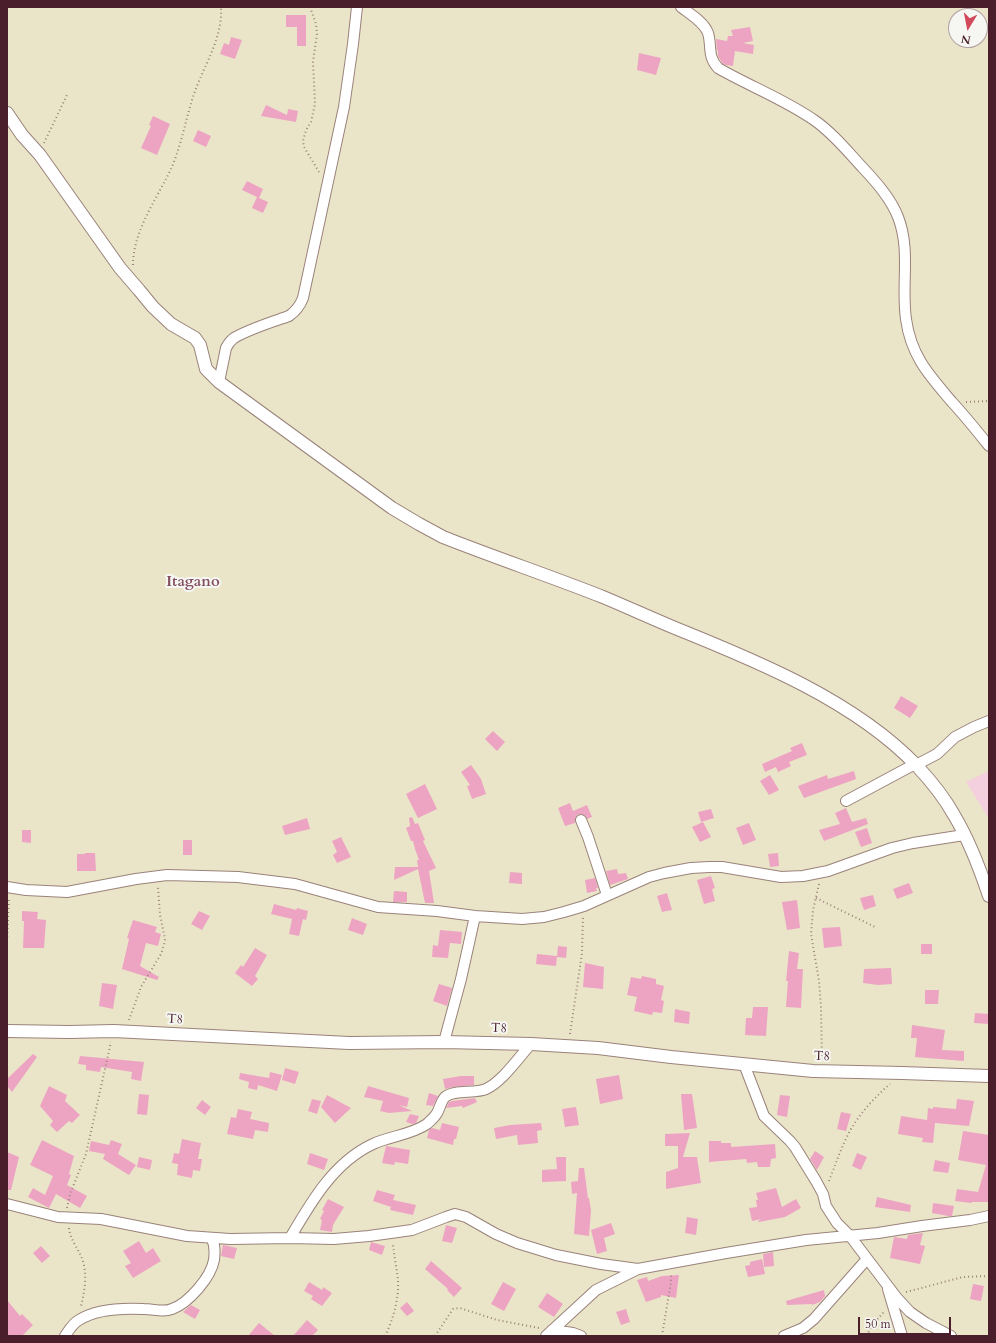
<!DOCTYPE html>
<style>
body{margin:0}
#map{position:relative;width:996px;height:1343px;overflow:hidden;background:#eae5c8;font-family:Cardo,serif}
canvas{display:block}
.frame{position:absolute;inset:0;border:8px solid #4a1f2b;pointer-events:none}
.north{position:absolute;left:948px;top:8px;width:40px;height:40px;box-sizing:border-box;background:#f6f6f2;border:1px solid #b1a0a2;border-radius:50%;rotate:190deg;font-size:11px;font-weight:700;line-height:16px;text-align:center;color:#4a1f2b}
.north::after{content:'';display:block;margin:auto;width:14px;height:18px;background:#d1495b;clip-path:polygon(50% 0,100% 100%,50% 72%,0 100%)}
.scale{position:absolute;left:858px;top:1317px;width:93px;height:18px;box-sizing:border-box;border:2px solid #4a1f2b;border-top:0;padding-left:5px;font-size:12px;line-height:14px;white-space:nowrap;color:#4a1f2b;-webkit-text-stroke:3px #f6f6f2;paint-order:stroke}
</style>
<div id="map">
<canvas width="996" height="1343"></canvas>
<div class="frame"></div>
<div class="north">N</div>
<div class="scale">50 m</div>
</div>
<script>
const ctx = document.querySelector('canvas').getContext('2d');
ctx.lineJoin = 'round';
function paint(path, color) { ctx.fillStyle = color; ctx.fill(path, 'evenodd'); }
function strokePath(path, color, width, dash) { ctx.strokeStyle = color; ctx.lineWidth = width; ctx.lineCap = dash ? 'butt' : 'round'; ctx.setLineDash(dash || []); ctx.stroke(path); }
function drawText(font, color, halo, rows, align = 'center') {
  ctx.font = font + ' Cardo,serif'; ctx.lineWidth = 4; ctx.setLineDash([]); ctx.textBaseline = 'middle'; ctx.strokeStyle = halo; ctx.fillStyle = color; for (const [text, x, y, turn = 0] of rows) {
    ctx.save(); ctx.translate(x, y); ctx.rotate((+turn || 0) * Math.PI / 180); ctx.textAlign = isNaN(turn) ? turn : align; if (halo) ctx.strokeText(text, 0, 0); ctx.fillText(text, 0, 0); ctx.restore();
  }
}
paint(new Path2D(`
 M989 771V819L966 782Z`), '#f4cfdd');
paint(new Path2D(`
 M286 15H306V46H297V27H286Z
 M750 27 753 41 743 43 754 45 753 54 735 51 733 66 726 65 722 63 718 56V51L717 50 716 39 727 41 728 36H733L731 30Z
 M231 37 242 40 235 59 220 54 224 43 229 45Z
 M639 53 661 58 656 75 637 70Z
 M266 105 287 115 288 109 298 111 296 122 261 116Z
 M153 116 170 124 157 155 141 148 151 126 149 125Z
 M198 130 211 136 206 147 193 141Z
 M247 181 263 189 259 198 242 190Z
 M257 197 268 202 263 213 252 208Z
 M901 696 918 706 910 718 894 708Z
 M493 731 505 742 497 751 485 739Z
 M802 743 807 755 789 762 791 766 778 772 776 767 765 772 762 764 792 751 790 748Z
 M471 765 481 779 486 794 472 799 467 786 470 785 461 772Z
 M854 771 856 779 804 798 798 786 827 775 828 779Z
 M770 775 779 790 769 795 760 781Z
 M425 784 437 809 418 818 406 794Z
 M570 803 573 811 587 805 592 817 587 819 585 815 579 814 576 816 575 823 565 826 558 808Z
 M846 808 852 822 866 818 868 824 824 841 819 830 840 824 835 813Z
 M711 809 714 818 701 822 698 812Z
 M412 817 415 824 418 823 425 840 423 841 436 868 429 871 434 903H425L418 869 394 880 395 867H418L417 860H419L415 849 413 841H411L406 828 410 826 409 818Z
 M307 818 310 829 285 835 282 826Z
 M703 822 711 837 700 842 692 827Z
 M749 823 756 840 743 845 736 828Z
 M867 828 872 843 861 847 855 832Z
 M22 830H31V843L22 842Z
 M341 837 351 857 337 863 333 855 337 852 332 841Z
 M183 840H192V855H183Z
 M85 853H95L96 871H77V854H85Z
 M778 853 779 866 770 867 768 854Z
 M617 869 618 874 626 873 628 879 610 885 606 871Z
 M510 872 522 873V884L509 883Z
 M711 876 715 888 712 889 715 901 704 904 697 880Z
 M595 878 598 888H596L597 891 587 893 585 880Z
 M909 883 913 893 897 899 893 889Z
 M394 891 407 892V902H393Z
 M667 893 672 910 662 912 657 896Z
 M873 895 876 906 864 910 860 898Z
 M797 900 800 928 787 930 782 902Z
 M274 904 296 910 297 908 308 911 306 920 303 919 299 936 289 934 292 919 271 914Z
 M22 911 38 912 37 919 46 920 44 948H23L24 921H22Z
 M199 911 210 916 202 930 191 924Z
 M352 918 367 924 363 935 348 930Z
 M133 920 157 927 155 932 161 934 158 946 146 943 140 966 159 977 157 980 122 969 129 939 127 938Z
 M840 927 842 946 824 948 822 928Z
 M440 930 462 932 461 944 450 943 448 958 432 957 433 945 438 946Z
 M921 944H932V954H921Z
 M558 946 567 947 566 958 557 957Z
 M255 948 267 955 255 976 258 979 252 986 235 973 241 965 243 967Z
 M789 951 799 953 797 969H803L801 1008 786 1007 788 981H786Z
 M537 954 557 956 556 966 536 964Z
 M585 963 604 967 603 989 583 987Z
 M891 968 892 984 878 985 863 983 864 969Z
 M642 976 656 979V984L664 986 661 1000 664 1001 662 1013 653 1012 652 1015 634 1011 637 997 627 995 631 977 641 979Z
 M102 983 117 985 113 1009 99 1006Z
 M439 984 452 988 447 1006 433 1001Z
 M925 990H939L938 1004H925Z
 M753 1007H768L766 1036 745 1035 746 1018H752Z
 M675 1009 690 1012 689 1024 674 1022Z
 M975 1013 989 1014V1024L974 1023Z
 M912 1025 945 1030 942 1050 964 1051V1061L915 1057 917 1038H911Z
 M33 1054 37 1057 12 1092 7 1086V1079Z
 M80 1056 144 1062 141 1081 131 1079 132 1072 101 1067 100 1072 86 1070V1065L78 1064Z
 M285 1068 299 1072 295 1084 282 1080Z
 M270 1072 282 1075 277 1091 258 1085 257 1090 248 1088 249 1082 239 1079 240 1073 269 1078Z
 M619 1075 623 1099 600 1104 596 1079Z
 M461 1076H474V1085L453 1087 445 1089 443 1079Z
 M49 1086 67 1095 65 1101 80 1115 72 1123 69 1121 57 1132 50 1125 53 1121 40 1106Z
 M368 1086 409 1098 407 1107 399 1105 412 1111 389 1113 380 1111 383 1101 364 1097Z
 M429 1093 438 1096 433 1106 426 1105Z
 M139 1094 149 1095 147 1115 137 1114Z
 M681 1094H692L697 1128 684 1130Z
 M327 1095 351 1108 335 1123 321 1107Z
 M780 1095 790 1096 787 1117 777 1115Z
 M475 1098 477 1102 463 1108 462 1106 446 1108 449 1102 452 1101Z
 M312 1099 321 1101 317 1114 308 1111Z
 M957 1099 974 1101 969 1126 935 1123 933 1143 922 1142 923 1138 898 1134 901 1116 927 1120 928 1108 933 1109V1107L956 1109Z
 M202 1100 211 1107 205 1115 196 1108Z
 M576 1107 579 1125 565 1127 562 1109Z
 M238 1109 252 1112 250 1119 269 1123 268 1132 255 1130 253 1139 227 1134 231 1117 236 1118Z
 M841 1112 851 1114 846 1131 837 1129Z
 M410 1114 419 1116 416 1123 412 1124 406 1122Z
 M442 1123 459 1127 456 1139H454L453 1145 427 1138 429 1130 432 1128 440 1130Z
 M541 1123 542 1130 537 1131 538 1143 518 1145 517 1135 496 1139 494 1128 510 1125Z
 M963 1131 989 1135V1202H972L971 1203 955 1201 957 1189 978 1192 986 1165 958 1160Z
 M690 1133 683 1157H697L701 1183 666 1189V1172L678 1168V1146H665V1134Z
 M182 1139 201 1143 198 1159H202L200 1171 193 1170 192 1178 177 1175 178 1164 172 1163 174 1153 179 1154Z
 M42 1140 74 1156 69 1174 71 1175 67 1185 87 1196 80 1208 56 1194 49 1208 28 1197 33 1188 45 1195 53 1176 30 1165Z
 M111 1140 122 1144 118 1154 136 1165 129 1175 103 1159 105 1154 89 1151 91 1141 109 1145Z
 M709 1141H721V1143H731V1147L775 1144 776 1158 771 1159 770 1167H758L757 1162 747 1163 746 1159 709 1162Z
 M386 1146 410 1150 408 1164 395 1162 394 1165 382 1163Z
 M815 1151 824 1157 817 1170 810 1159Z
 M7 1152 19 1157 11 1190H7Z
 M310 1153 328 1159 324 1170 307 1164Z
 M857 1153 867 1157 861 1170 852 1166Z
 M139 1157 152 1160 150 1170 137 1167Z
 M556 1157H566V1181L542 1182V1170L557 1169Z
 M935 1160 950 1163 948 1173 933 1171Z
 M579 1168H584L588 1198H589L591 1210 589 1236 574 1234 577 1193 572 1194 571 1182 578 1181Z
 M776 1188 782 1207 796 1199 801 1208 785 1217 759 1222 758 1221 761 1219 752 1221 749 1208 757 1207 756 1200H758L756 1193Z
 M377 1190 395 1195 393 1200 416 1205 413 1215 390 1210 391 1207 373 1201Z
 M877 1197 911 1205 910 1212 875 1207Z
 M328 1199 344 1207 333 1225 332 1232 320 1230 322 1220 320 1219 324 1211 322 1210Z
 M933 1203 954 1206 952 1216H948L932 1213Z
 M687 1217 698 1219 696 1235 685 1233Z
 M611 1223 615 1234 604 1238 607 1251 597 1254 591 1230Z
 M446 1225 457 1228 452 1243 442 1241Z
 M923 1233 920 1245 925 1246 920 1264 890 1258 894 1237 907 1239 908 1235Z
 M139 1241 146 1253 153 1248 161 1261 133 1278 125 1266 131 1263 123 1251Z
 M371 1242 385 1246 382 1255 369 1250Z
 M223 1245 237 1248 234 1259 221 1256Z
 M41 1246 50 1256 42 1263 33 1253Z
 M773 1252 774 1266 764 1267 763 1254Z
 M762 1259 765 1274 748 1277 745 1266 750 1265V1262Z
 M431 1261 462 1288 454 1297 447 1290 448 1289 425 1269Z
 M679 1275 676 1298 661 1295V1297L646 1302 637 1280 647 1277 648 1281 662 1276Z
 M309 1282 322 1290 323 1287 332 1293 322 1306 311 1299 313 1296 304 1291Z
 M503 1282 516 1289 504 1311 491 1304Z
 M973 1284 984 1286 981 1301 970 1299Z
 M824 1290 825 1296 820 1302 812 1305V1304L787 1305 786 1301Z
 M547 1293 563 1304 554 1317 538 1307Z
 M7 1300 20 1316 22 1314 33 1325 22 1336H7Z
 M407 1302 414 1311 407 1316 400 1308Z
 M191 1305 200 1310 195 1319 183 1312Z
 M626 1309 630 1322 621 1325 616 1312Z
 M307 1320 318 1330 312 1336H293Z
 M259 1323 275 1336H248Z`), '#eda4c3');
const minor = new Path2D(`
 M681 7C690 14 704 22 708 33 712 46 707 56 718 68 749 86 784 99 814 120 833 133 848 152 863 168 877 183 891 199 898 217 911 250 901 285 906 319 911 356 929 375 952 402 965 416 977 431 989 446
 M219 382 226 348C228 344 230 341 234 338 249 329 272 322 289 316 296 311 300 306 303 298L344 107 353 44 357 7
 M916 765 937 754 955 737 974 727 989 721
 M846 801 915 764
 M581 820 588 837 607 895
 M7 887 26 890 67 892 136 879 167 875 238 877 295 884 378 907 437 911 475 916 522 919 544 917 564 912 584 906 649 877 664 873 691 868 709 867H722L781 877 803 876 828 871 892 848 913 843 964 835
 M444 1042 461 979 475 916
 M744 1064 764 1116 790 1141 795 1147 816 1181 823 1194 826 1206 837 1223 850 1236 897 1298 910 1312 926 1323 951 1336
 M7 1204 58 1217 101 1219 187 1236 230 1239 290 1238 334 1239 369 1236 412 1230 446 1217 455 1214 466 1217 496 1234 517 1243 556 1255 601 1264 638 1269
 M290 1238C311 1202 334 1162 373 1144 390 1136 411 1135 427 1124 430 1121 435 1117 437 1113 440 1108 441 1101 445 1097 454 1089 475 1094 486 1089 503 1081 518 1058 531 1044
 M888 1289 902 1336
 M552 1330 573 1333 581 1336
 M65 1336C69 1330 73 1323 79 1320 96 1309 125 1308 144 1309 154 1309 163 1313 172 1309 189 1303 211 1277 214 1260 215 1252 215 1245 212 1239
 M546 1336 596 1290 638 1269 726 1253 806 1240 878 1233 922 1226 970 1220 989 1216
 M784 1336 803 1328 814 1319 867 1259`);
const tertiary = new Path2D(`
 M7 113 22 135 40 155 120 268 139 290 153 307 171 324 195 338 200 345 206 369 219 382 392 508 419 524 443 537C496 558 550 576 603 597 627 607 651 618 675 628 757 661 855 701 917 766 931 781 944 797 954 815 969 840 980 869 989 896
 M7 1031 69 1032 114 1031 349 1043 444 1042 531 1044 598 1048 671 1057 813 1071 902 1073 989 1076`);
strokePath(minor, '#9a827a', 12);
strokePath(tertiary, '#9a827a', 14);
strokePath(new Path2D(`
 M310 7 316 24 317 34 313 62 315 104 311 122 306 130 303 141 304 147 319 172
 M44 143 67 95
 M133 265C133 233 154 203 168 175 181 150 185 120 194 94 204 65 223 38 221 7
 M966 402 989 401
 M819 884 813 910 811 934 819 981 821 1007 822 1060
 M816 898 875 927
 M7 941 9 899
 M129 1020 141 987 161 954 164 945 165 939 160 915 158 887
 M570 1034 582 953 583 917
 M829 1181C836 1163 842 1145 851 1129 861 1112 875 1097 890 1084
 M67 1208 70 1194 86 1154 111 1042
 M69 1228C70 1239 77 1247 81 1256 88 1272 85 1290 81 1306
 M906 1292 963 1277 989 1276
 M385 1336C393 1320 399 1299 398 1281 397 1269 394 1256 393 1244
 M435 1336 453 1309 460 1308 497 1320 539 1328
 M662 1336 671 1282V1274
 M867 1336 871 1326 884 1312`), '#9a827a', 2, [1, 3]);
strokePath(minor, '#fff', 10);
strokePath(tertiary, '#fff', 12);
drawText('13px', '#4a1f2b', '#f6f6f2', [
 ["T8",175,1020,3],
 ["T8",499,1029,2],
 ["T8",822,1057,2]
]);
drawText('bold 15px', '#834e60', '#f6f6f2', [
 ["Itagano",193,583]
]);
</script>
